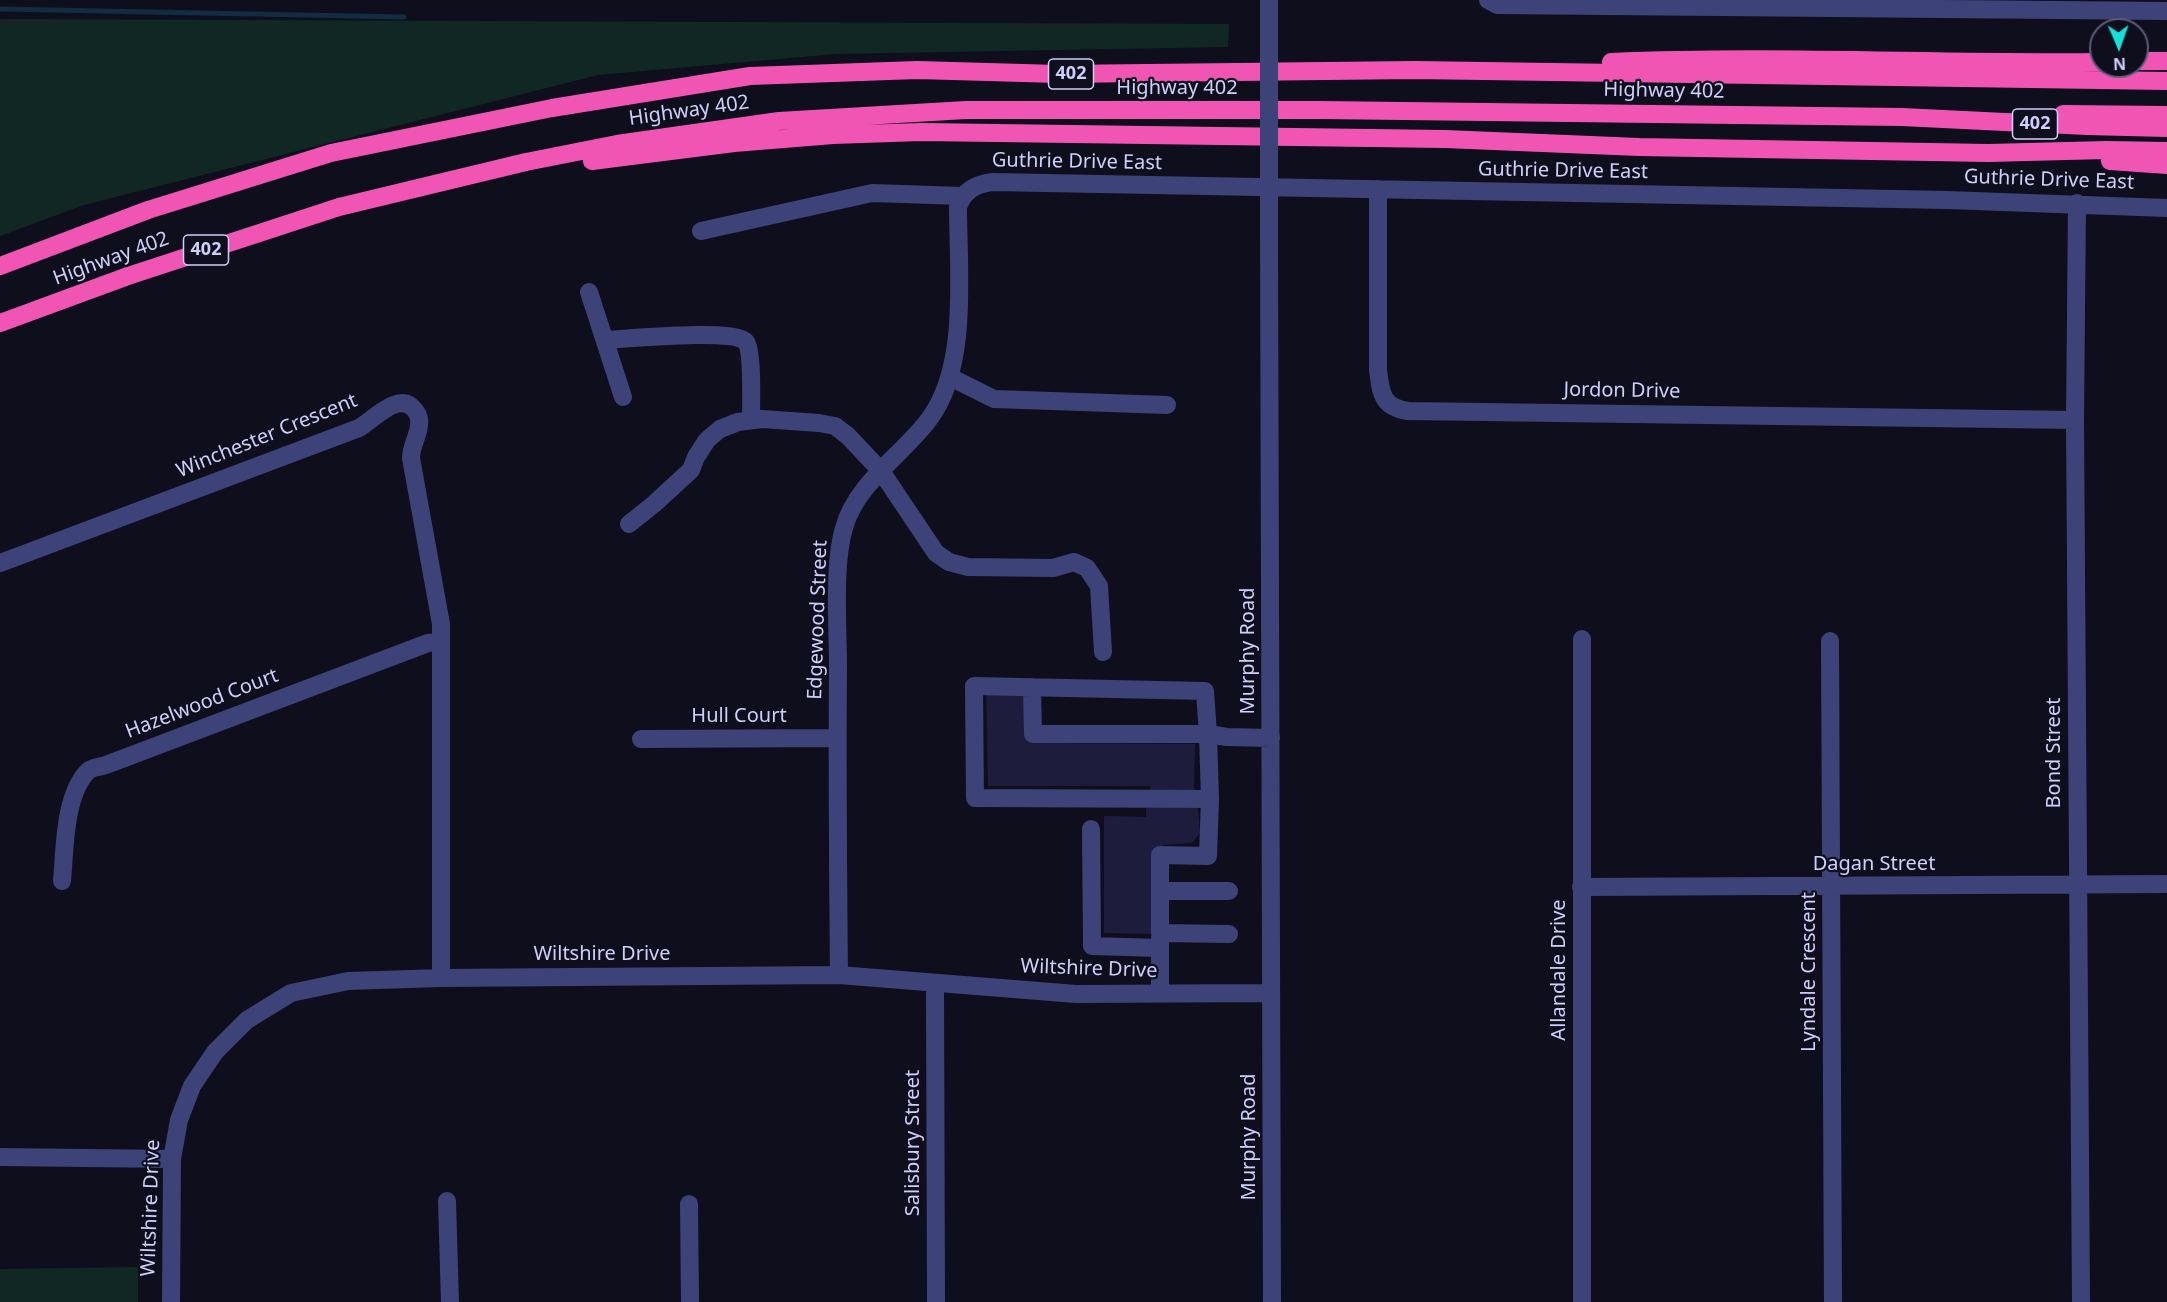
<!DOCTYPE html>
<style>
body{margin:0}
#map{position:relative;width:2167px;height:1302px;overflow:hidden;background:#0e0e1d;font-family:"Noto Sans",sans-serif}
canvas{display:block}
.north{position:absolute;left:2089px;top:18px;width:60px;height:60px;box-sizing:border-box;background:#0e0e1d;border:2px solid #5b5b76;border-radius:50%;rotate:178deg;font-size:16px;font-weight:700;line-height:24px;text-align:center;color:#cfcffb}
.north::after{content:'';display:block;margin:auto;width:21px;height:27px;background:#14e1da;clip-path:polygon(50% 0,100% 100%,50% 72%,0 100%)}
</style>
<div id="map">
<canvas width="2167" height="1302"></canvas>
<div class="north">N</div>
</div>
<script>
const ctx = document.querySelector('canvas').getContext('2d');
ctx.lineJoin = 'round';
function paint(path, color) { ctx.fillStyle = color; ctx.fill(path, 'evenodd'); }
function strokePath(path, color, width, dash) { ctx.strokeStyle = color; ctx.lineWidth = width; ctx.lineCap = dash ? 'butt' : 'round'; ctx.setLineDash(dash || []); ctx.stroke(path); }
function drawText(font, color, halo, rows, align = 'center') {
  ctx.font = font + ' "Noto Sans",sans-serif'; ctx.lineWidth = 4.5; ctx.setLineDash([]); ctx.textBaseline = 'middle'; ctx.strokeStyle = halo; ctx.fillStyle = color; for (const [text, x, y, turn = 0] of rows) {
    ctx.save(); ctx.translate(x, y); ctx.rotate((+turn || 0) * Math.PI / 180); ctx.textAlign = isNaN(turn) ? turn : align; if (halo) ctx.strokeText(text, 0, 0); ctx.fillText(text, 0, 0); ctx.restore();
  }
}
paint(new Path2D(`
 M0 19 1229 24 1228 47 836 54 598 75 84 205 0 236Z
 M138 1267V1302H0V1269Z`), '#112723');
strokePath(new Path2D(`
 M0 9 404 17`), '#122c42', 5);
paint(new Path2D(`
 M986 690H1026L1028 743 1195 744 1194 793H1150V786H988Z
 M1146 808H1198L1200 833 1192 843 1163 845 1152 856V934L1104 933V816L1146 817Z`), '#1e1c3d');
strokePath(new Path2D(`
 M1269 0V16
 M1488 0 1497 5 2167 11
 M1378 189V370C1381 394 1382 407 1408 411L2075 420
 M2077 203 2075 420 2081 1302
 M701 231 872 193 963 196
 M1269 233 1272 1302
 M589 292 623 397
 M605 340C626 339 737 328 746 342 753 352 751 405 751 420
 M950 377 994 399 1167 405
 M629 524 654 504 691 470 696 457 707 440 720 429 738 422 762 419 819 423 835 426 848 436 881 471 936 553 949 562 968 567 1053 568 1074 562 1087 568 1099 586 1103 652
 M0 563 359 428C373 420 398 392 413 408 418 413 420 419 419 425 418 437 411 446 411 458L441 624V978
 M1582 639V1302
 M1830 641 1833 1302
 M1032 687 1033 734H1208L1210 799
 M641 739 837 738
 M1091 829 1092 946 1160 948
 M62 881C65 849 64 795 88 771 92 767 100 767 106 765L428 643 441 642
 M1581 887 2167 884
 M1160 891V933L1229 934
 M1229 891H1160V855L1208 856 1210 799 975 798 974 686 1205 691 1208 734 1227 737 1271 738
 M839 975C838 873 837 770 838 668 838 627 833 565 844 528 856 483 904 454 930 418 969 365 958 270 958 207 964 190 976 184 993 182L1947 200 2167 208
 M935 983 936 1302
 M1160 994V938
 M0 1157 172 1159
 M447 1201 450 1302
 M689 1204 690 1302
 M171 1302 172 1159 179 1120 192 1086 215 1052 247 1020 291 993 348 981 441 978 839 975 1076 994 1271 993`), '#3d4378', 18);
strokePath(new Path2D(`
 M2137 61H2167
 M1611 62C1774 55 1938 64 2101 62
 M2063 114 2167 115
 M592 161 734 143 833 135 921 132 1445 139 1639 147 1988 153 2106 150 2167 151
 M2110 161 2167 165
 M0 266 148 210 331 153 552 108 750 76 917 70 1058 74 1415 70 2167 81
 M0 323 128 276 339 207 526 162 617 144 779 121 966 110H1320L1902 117 2087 126 2167 128`), '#f055b4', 18);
strokePath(new Path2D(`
 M1269 16V233`), '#3d4378', 18);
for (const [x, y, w] of [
 [1071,74,45],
 [2035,124,45],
 [206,250,45]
]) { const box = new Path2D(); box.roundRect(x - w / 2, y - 15, w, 30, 4.5); ctx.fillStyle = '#0e0e1d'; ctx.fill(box); strokePath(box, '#cfcffb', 1.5); }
drawText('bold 18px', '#cfcffb', null, [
 ["402",1071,74],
 ["402",2035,124],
 ["402",206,250]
]);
drawText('20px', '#cfcffb', '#0e0e1d', [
 ["Highway 402",1177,88],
 ["Highway 402",1664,91,1],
 ["Highway 402",689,111,-8],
 ["Guthrie Drive East",1077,162,1],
 ["Guthrie Drive East",1563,171,1],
 ["Guthrie Drive East",2049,180,2],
 ["Highway 402",111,259,-20],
 ["Jordon Drive",1622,391,1],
 ["Winchester Crescent",267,436,-22],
 ["Edgewood Street",818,620,-88],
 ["Murphy Road",1248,651,-90],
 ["Hazelwood Court",202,704,-21],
 ["Hull Court",739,716],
 ["Bond Street",2054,753,-90],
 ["Dagan Street",1874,864],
 ["Wiltshire Drive",602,954],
 ["Wiltshire Drive",1089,969,2],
 ["Allandale Drive",1559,970,-90],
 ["Lyndale Crescent",1809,972,-90],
 ["Murphy Road",1249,1137,-90],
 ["Salisbury Street",913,1143,-90],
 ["Wiltshire Drive",151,1208,-88]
]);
</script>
